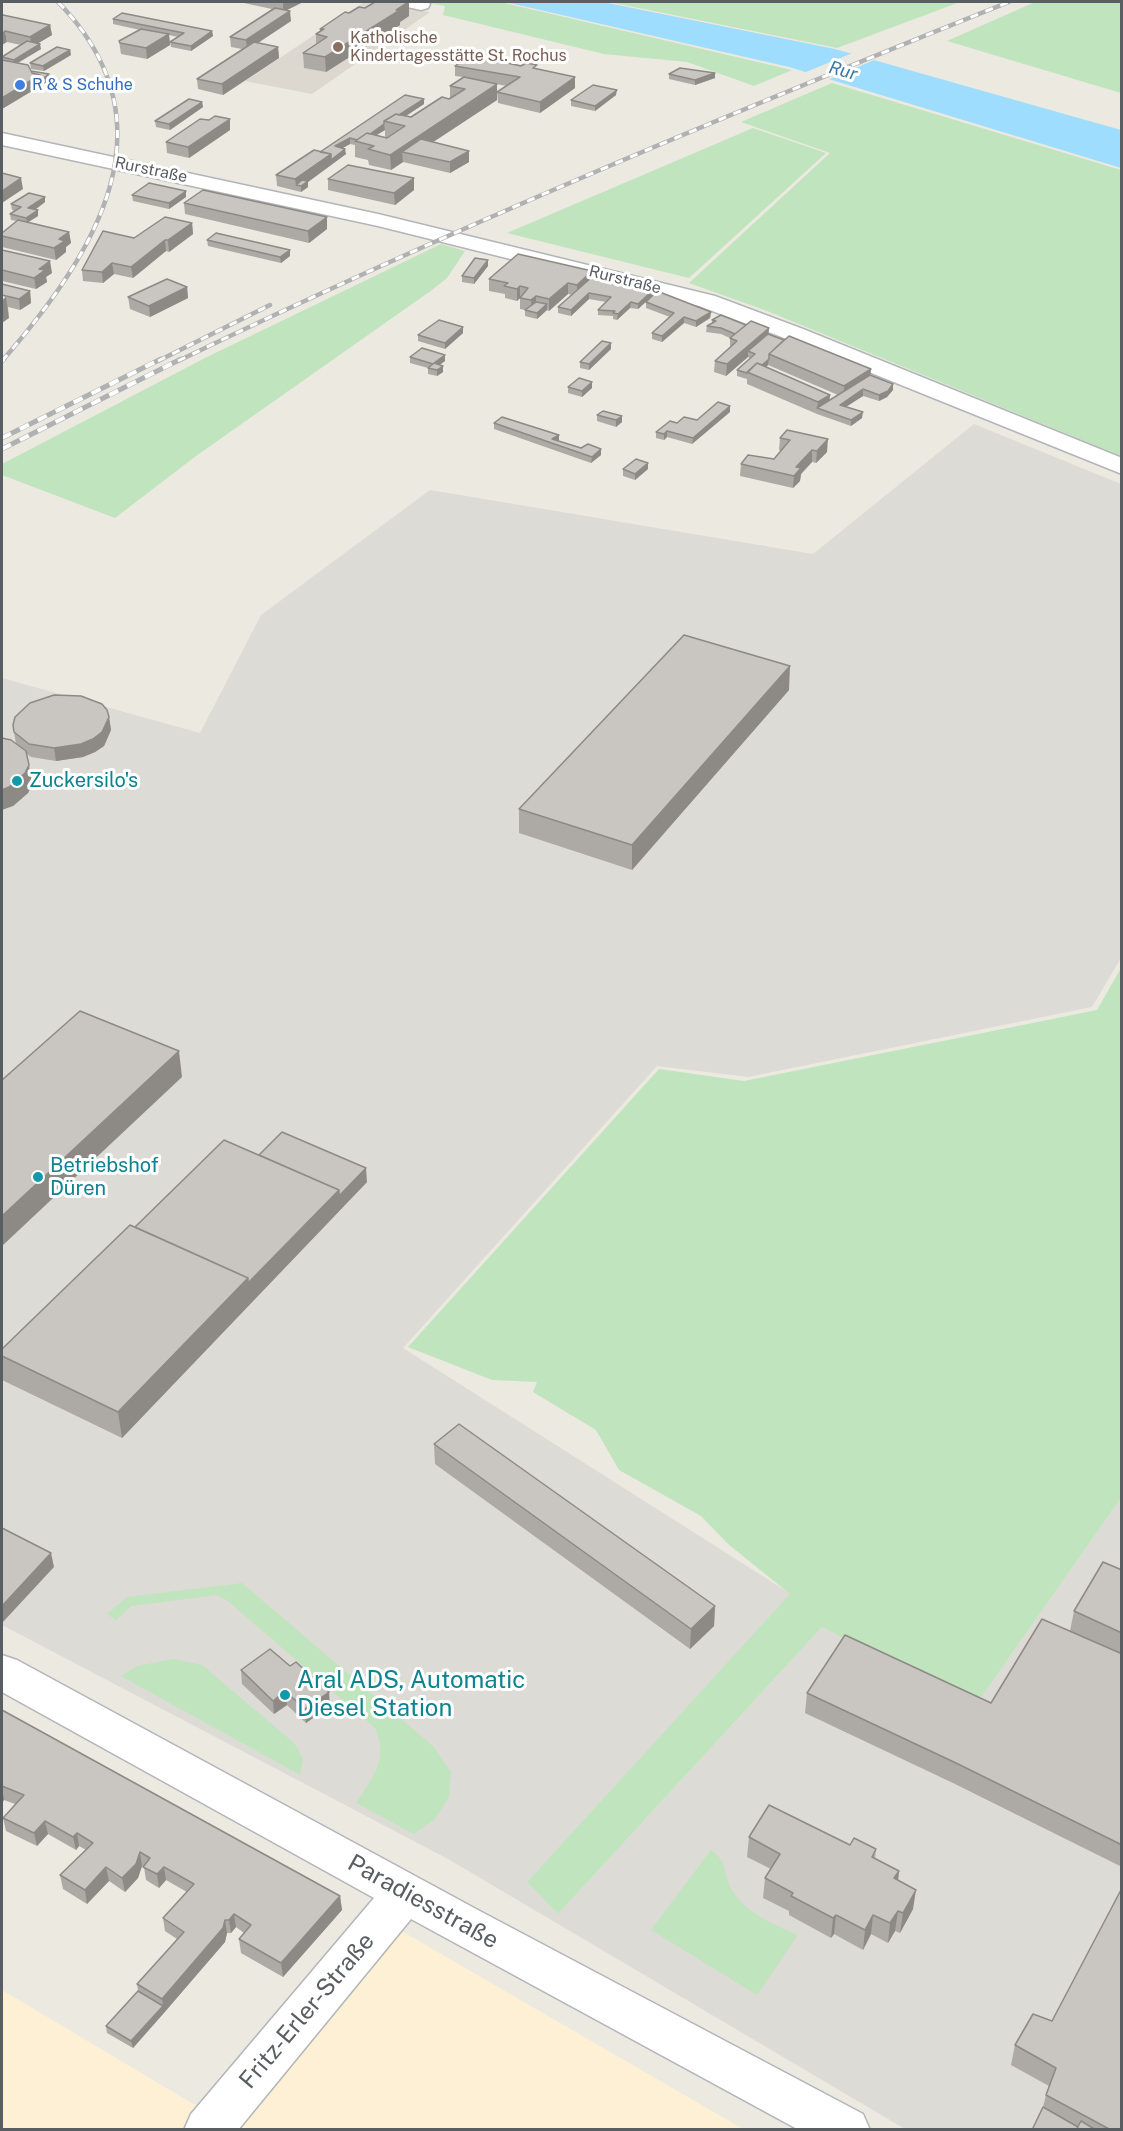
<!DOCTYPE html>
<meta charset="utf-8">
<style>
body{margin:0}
#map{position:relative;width:1123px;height:2131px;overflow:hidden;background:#ece9e1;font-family:"Public Sans",sans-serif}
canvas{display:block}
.frame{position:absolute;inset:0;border:3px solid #595e62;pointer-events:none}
</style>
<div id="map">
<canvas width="1123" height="2131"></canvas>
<div class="frame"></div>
</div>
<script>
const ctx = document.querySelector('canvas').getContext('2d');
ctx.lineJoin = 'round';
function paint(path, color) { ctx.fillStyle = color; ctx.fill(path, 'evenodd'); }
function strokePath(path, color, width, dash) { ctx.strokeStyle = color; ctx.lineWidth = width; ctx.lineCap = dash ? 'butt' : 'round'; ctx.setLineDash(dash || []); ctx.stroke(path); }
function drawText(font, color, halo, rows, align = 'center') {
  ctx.font = font + ' "Public Sans",sans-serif'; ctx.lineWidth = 6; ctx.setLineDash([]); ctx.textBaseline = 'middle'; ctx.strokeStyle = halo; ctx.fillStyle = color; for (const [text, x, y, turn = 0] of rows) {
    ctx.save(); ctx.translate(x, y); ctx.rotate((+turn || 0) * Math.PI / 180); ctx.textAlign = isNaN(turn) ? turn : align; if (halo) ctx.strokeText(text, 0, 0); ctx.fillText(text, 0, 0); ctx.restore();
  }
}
paint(new Path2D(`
 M393 1926 743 2129 2 2130V1990L227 2124Z`), '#fdf0d5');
paint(new Path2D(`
 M974 424 1121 484V958L1092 1007 748 1077 657 1066 403 1348 791 1594 527 1882 558 1914 822 1627 973 1709 1121 1498V2129H905L448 1859 2 1625V678L200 733 261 615 430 490 813 554Z`), '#dddbd5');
paint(new Path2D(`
 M364 2H376L430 12 312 94 245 81Z`), '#dcd8cf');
paint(new Path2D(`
 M424 2H500L792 70 754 86 687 62 604 54 443 15 445 6Z
 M609 2H960L837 48Z
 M1035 2H1121V93L947 41Z
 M832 83 1121 170V456L767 311 689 283 830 153 741 122Z
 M753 128 826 153 689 278 507 233Z
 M441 244 465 251 447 278 432 290 196 456 115 518 2 475V464L207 357Z
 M1121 968V1498L973 1709 822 1627 558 1914 527 1882 790 1594 728 1544 701 1516 619 1470 596 1430 533 1392 537 1382 492 1380 408 1347 659 1069 744 1081 1097 1010Z
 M242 1583 433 1746 451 1772 449 1797 435 1819 414 1834 356 1803C373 1777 389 1759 375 1728L228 1601 217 1595 131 1606 116 1620 107 1614 127 1597Z
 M174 1659 202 1665 295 1744 303 1759 300 1775 121 1676 137 1666Z
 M711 1850C728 1862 722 1870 730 1886 743 1913 773 1924 798 1935L757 1995 651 1930Z`), '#c0e4bd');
paint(new Path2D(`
 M505 2H603L835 49 1121 130V168L789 67Z`), '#9fddfe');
paint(new Path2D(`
 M855 52 879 58 825 81 801 74Z`), '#ece9e1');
const minor = new Path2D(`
 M401 2H428L430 4 428 8 421 10 403 6Z
 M2 133 378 214 715 296 803 329 1122 458V474L787 339 699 306 378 226 2 145Z
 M2 1655 17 1660 476 1909 863 2114 870 2130H799L411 1919 238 2130H184L191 2114 374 1898 2 1692Z`);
strokePath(minor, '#b2b5b9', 3);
paint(minor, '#fff');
const railFar1 = new Path2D(`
 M2 361C94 255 178 125 58 2
 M158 361 270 305
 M178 361C450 229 729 114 1009 2`);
const rail = new Path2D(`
 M2 361 4 359
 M2 438 161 359
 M2 449 181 359`);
strokePath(railFar1, '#b0b1b2', 4.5);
strokePath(rail, '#b0b1b2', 5);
strokePath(railFar1, '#fff', 3, [8]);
strokePath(rail, '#fff', 4, [10]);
paint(new Path2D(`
 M239 2H303L287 10 291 21 258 43 278 47 279 58 223 95 198 89 197 79 242 49 231 47 230 37 272 9Z
 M409 2V16L400 22V25L326 72 304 68 303 53 316 44V34L320 32V29L349 13 365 8Z
 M2 16 50 25 52 35 38 43 41 49 18 63 31 71 49 74 50 80 2 109V57L21 45 7 42Z
 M113 19 212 31 213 36 191 51 171 47 170 42 178 37 169 35 170 45 147 59 121 54 119 41 140 30 113 24Z
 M70 50 71 55 44 71 31 69 30 63Z
 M475 56H491V59L575 77V88L540 113 498 103 497 92 507 86 485 82 497 100 433 142 469 162 450 173 403 162 391 170 369 165 368 160 355 157V145L350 144 342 148 346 154 308 182V187L301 192 277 186 276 175 320 152 424 99V104L406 116 411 117 450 98V86L463 77 455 76V66ZM385 130V137H388L387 138 376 135Z
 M669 74 715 78 695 85 669 79Z
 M616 95 595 111 571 106V100Z
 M202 102 203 107 170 130 156 127 155 121Z
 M230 119V130L189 158 167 153 166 142 209 120Z
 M414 178V190L395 205 328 190V179Z
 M132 195 186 197 169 209 133 201Z
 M45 202 35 210H38V216L28 222 69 232 71 243 66 247V252L56 260 2 247V233L17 221 11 220 10 214 15 211 12 210 11 204Z
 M184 203 327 229 309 243 185 214Z
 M192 223 193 234 169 252 166 251 133 278 114 274 103 283 83 281 82 270 134 238Z
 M207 240 290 256 281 263 208 246Z
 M2 250 52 273 46 277 47 282 36 289 2 281Z
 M488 266 474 284 462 282V276Z
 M592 277 652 291V296L711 312 710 318 696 327 684 323 662 342 652 339V333L670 317 646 308V302L638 309 630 308 617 320 613 319V316L598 315V310L606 302 589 299 571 316 558 313V307L572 295 568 294 549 311 547 310 537 319 525 316V310L520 309V298L517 301 505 298V294L489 291V279Z
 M2 284 30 291 31 303 20 310 8 307 9 318Z
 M187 287 188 298 150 317 130 309 128 297Z
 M712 320 769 328 768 334 893 384V390L887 397 879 401 863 396 846 407 862 418 851 426 817 414 747 384V379L737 376V370L750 358 748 357 726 376 714 372 715 361 730 347V338L721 334 706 332 707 326 712 323ZM768 365 838 395 829 400 830 395 766 367Z
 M463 327V333L445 349 418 341V335Z
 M611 349 589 370 580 368V362Z
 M445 355V361L439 365 443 366V372L437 376 428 374V368L410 363V357Z
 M568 387 592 388 582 397 568 393Z
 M730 412 692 444 667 437 664 440 656 438V432L677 423 697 420Z
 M597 415 622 416V422L616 427 597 421Z
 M494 423 559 441 601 455 591 463 494 429Z
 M787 430 827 452 816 463 812 462 801 474 800 481 793 488 740 476 741 464 774 459 781 451 779 450 780 438Z
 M623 469H648L635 480 623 476Z
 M789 690 632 870 519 833V809Z
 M109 717 111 730 104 746 95 752 83 757 56 761 31 757 26 753 32 785 28 793 13 806 16 744 13 725Z
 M259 1155 367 1182 122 1438 2 1380V1349L135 1227Z
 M434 1444 715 1606 714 1626 690 1649 435 1464Z
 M1122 1570V1867L953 1783 805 1713 807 1693 991 1703 1070 1631 1074 1611Z
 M241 1670 330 1706 306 1723 287 1705 274 1714 242 1684Z
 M2 1710 340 1896 342 1910 283 1977 241 1953 239 1939 244 1933 236 1927 231 1933H227L225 1942 133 2048 107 2033 106 2026 138 1991 137 1984 177 1939 165 1931 163 1918 187 1892 166 1880 159 1888 146 1880 144 1867 142 1866 138 1878 125 1892 109 1881 87 1904 63 1889 60 1875 86 1850 79 1846 76 1850 48 1834 37 1846 6 1831 3 1818 15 1804 4 1800 2 1803Z
 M749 1837 850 1845 876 1849 875 1858 899 1871 898 1880 913 1909 900 1933 895 1931 888 1943 871 1934 863 1950 834 1934 831 1938 789 1915V1911L763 1898 765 1878 771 1869 747 1857Z
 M1052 2021 1122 2130H1032L1043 2107 1046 2095 1049 2086 1011 2065 1015 2045Z`), '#ada9a5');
paint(new Path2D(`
 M283 2H303L283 12Z
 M409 2V16L400 22V25L326 72 325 57Z
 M290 11 291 21 247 50 246 40Z
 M50 25 52 35 32 47 30 37Z
 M5 31 7 42 2 45V34Z
 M212 31 213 36 191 51V46Z
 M169 34 170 45 147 59 146 48Z
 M40 44 41 49 14 65V60Z
 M278 47 279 58 223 95 222 84Z
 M70 50 71 55 44 71 43 66Z
 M715 73V78L695 85V80Z
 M49 74 50 80 42 85 41 80Z
 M40 75 42 85 2 109V98Z
 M575 77V88L540 113V102Z
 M497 84V100L415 154 402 152 403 162 391 170 390 155Z
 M617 90 616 95 595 111V106Z
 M424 99V104L395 123 388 122Z
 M202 102 203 107 170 130 169 124Z
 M230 119V130L189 158 188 147Z
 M384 124 385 130 364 143 360 140Z
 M350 138V144L336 152 335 146Z
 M345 149 346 154 308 182V187L301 192V186L296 185 295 179 331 154Z
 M469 151V162L450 173V162Z
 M21 178 23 189 2 203V191Z
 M414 178V190L395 205 394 193Z
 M186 191V197L169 209V203Z
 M45 197V202L29 214 28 208Z
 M38 210V216L27 223 26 218Z
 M327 217V229L309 243 308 231Z
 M192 223 193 234 169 252 168 240Z
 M69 232 71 243 66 247V252L56 260 54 248 59 239Z
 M165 240 166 251 133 278 131 267Z
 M290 250V256L281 263 280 257Z
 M488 260V266L474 284V278Z
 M50 261 52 273 46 277 47 282 36 289 34 278 39 269Z
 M112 263 114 274 103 283 102 272Z
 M592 271V283L577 296V285Z
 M568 283V294L549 311V299Z
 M520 286V298L517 301V289Z
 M187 287 188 298 150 317 149 306Z
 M30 291 31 303 20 310 19 299Z
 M652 291V296L638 309V304Z
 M589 293V299L571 316V310Z
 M536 296V308L532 312 531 300Z
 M6 297 9 318 2 323V300Z
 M631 302 630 308 617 320 618 314Z
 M547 304V310L537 319V313Z
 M711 312 710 318 696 327V321Z
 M684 317V323L662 342V336Z
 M463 327V333L445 349V343Z
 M769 328 768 340 748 351V357L726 376 727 364Z
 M611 343V349L589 370V364Z
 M445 355V361L434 369V363Z
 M769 359 768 365 756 376 752 374Z
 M443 366V372L437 376V370Z
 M871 369 870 381 844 398V386Z
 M592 382V388L582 397V391Z
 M893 384V390L887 397 879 401V395Z
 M863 389V396L839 411 840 405Z
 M830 395 829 407 817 408 818 402Z
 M730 406V412L692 444 693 438Z
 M863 412 862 418 851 426V420Z
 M622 416V422L616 427V420Z
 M667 431V437L664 440V434Z
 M559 435V441L552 439Z
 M828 439 827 452 816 463 817 451Z
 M601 449V455L591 463 592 457Z
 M812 450V462L801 474 800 481 793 488 794 476 796 467Z
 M648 463V469L635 480V474Z
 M790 666 789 690 632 870V845Z
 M109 717 111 730 104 746 95 752 83 757 56 761 54 748Z
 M29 765 32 785 28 793 13 806 2 810V790Z
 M179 1051 182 1077 2 1246V1216Z
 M366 1168 367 1182 122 1438 118 1412 248 1278 339 1190Z
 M51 1553 54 1567 2 1623V1606Z
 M715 1606 714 1626 690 1649 691 1629Z
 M285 1691 287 1705 274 1714 273 1701Z
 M329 1692 330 1706 306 1723 305 1709Z
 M2 1788 4 1800 2 1803Z
 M45 1821 48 1834 37 1846 34 1833Z
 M77 1833 79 1846 76 1850 73 1837Z
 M140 1852 142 1866 138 1878 125 1892 122 1878Z
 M106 1867 109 1881 87 1904 85 1890Z
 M164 1867 166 1880 159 1888 157 1874Z
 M899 1871 897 1890 894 1878Z
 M916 1890 913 1909 900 1933 903 1913Z
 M340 1896 342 1910 283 1977 281 1963Z
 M898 1911 895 1931 888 1943 890 1923Z
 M234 1914 236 1927 231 1933 229 1920Z
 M836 1915 834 1934 831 1938 833 1918Z
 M873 1915 871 1934 863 1950 865 1930Z
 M225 1920 227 1933 225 1942 164 2013 162 1999Z
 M163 2006 164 2013 133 2048 131 2041Z`), '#8d8a86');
const building = new Path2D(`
 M375 2H408L396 10H400L325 57 303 53 327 37 316 34 324 29H320L345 12 349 13 359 7 365 8Z
 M275 8 290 11 246 40 230 37Z
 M122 13 212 31 191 46 170 42 184 33 113 19Z
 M3 15 50 25 30 37 5 31 2 34V16Z
 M141 29 169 34 146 48 120 43 119 41Z
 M27 41 40 44 14 60 2 57Z
 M254 42 278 47 222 84 197 79Z
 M57 47 70 50 43 66 30 63Z
 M479 53 491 56 487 58 475 56Z
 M471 55 521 66 526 63 537 65 533 68 575 77 540 102 497 92 520 77 455 66Z
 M2 60 28 65 32 73 40 75 2 98Z
 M680 68 715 73 695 80 669 74Z
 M31 71 49 74 41 80 40 75 32 73Z
 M464 77 497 84 390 155 368 149 374 146 355 141 367 133 387 138 405 126 384 121 396 114 411 117 442 97 449 99 465 89 450 86Z
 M593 85 617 90 595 106 571 100Z
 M405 95 424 99 399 115 396 114 384 121V124L370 134 367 133 357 140 350 138 335 146 345 149 331 160V154L320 152Z
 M189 99 202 102 169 124 155 121Z
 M215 116 230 119 188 147 166 142 200 119 209 120Z
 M421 139 469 151 450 162 402 152Z
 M314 150 331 154 295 179 276 175Z
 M348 165 414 178 394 193 328 179Z
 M2 173 21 178 2 191Z
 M302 180 308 181 301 186 296 185Z
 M149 183 186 191 169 203 132 195Z
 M203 190 327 217 308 231 184 203Z
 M29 193 45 197 28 208 38 210 26 218 10 214 21 207 11 204Z
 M165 217 192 223 168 240H165L131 267 112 263 102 272 82 270 103 231 134 238Z
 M18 220 69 232 59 239 65 241 54 248 2 236V233Z
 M216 233 290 250 280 257 207 240Z
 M2 250 50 261 39 269 45 270 34 278 2 270Z
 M518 254 592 271 577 285 568 283 549 299 536 296 531 300 520 298 528 288 520 286 517 289 504 286 508 283 489 279Z
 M475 258 488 260 474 278 462 276Z
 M592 277 652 291 638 304 631 302 618 314 613 313 615 311 598 310 611 297 589 293 571 310 558 307Z
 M167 279 187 287 149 306 128 297Z
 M2 284 30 291 19 299 2 295Z
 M657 291 711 312 696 321 684 317 662 336 652 333 674 313 646 302Z
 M536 302 547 304 537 313 525 310Z
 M721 315 746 325 735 334 721 328 707 326 716 321 712 320Z
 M439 320 463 327 445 343 418 335Z
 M751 321 769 328 727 364 715 361 737 341 730 338Z
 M768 334 784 340 769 354V359L762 365 757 363 747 373 737 370 755 354 748 351Z
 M789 336 871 369 844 386 769 354Z
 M602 341 611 343 589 364 580 362Z
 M422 348 445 355 434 363 443 366 437 370 428 368 433 364 410 357Z
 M757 363 830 395 818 402 747 372Z
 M870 375 893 384 888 391 879 395 863 389 840 405 863 412 851 420 817 408Z
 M579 378 592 382 582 391 568 387Z
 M718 402 730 406 693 438 667 431 664 434 656 432 670 421 677 423 684 417 697 420Z
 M603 411 622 416 616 420 597 415Z
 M502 417 559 435 552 439 581 448 588 444 601 449 592 457 494 423Z
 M787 430 828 439 817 451 812 450 796 467 801 468 794 476 741 464 748 455 774 459 790 440 780 438Z
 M636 459 648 463 635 474 623 469Z
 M684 635 790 666 632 845 519 809Z
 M54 695 81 696 102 704 107 710 109 717 102 732 93 739 81 744 54 748 29 744 14 732 13 725 15 717 30 703Z
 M2 738 11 740 26 751 29 765 25 773 9 787 2 790Z
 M80 1011 179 1051 2 1216V1080Z
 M282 1132 366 1168 339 1196V1190L259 1155Z
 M224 1140 339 1190 248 1283V1278L135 1227Z
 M130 1225 248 1278 118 1412 2 1356V1349Z
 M459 1424 715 1606 691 1629 434 1444Z
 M2 1528 51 1553 2 1606Z
 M1103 1562 1122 1570V1633L1074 1611Z
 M1042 1619 1120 1653 1122 1650V1845L956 1763 807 1693 845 1635 991 1703Z
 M270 1649 290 1666 296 1662 329 1692 305 1709 285 1691 273 1701 241 1670Z
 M2 1710 340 1896 281 1963 239 1939 251 1925 234 1914 229 1920H225L223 1928 162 1999 137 1984 184 1932 163 1918 194 1884 164 1867 157 1874 143 1867 150 1858 140 1852 136 1864 122 1878 106 1867 85 1890 60 1875 93 1843 77 1833 73 1837 45 1821 34 1833 3 1818 24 1795 2 1786Z
 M769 1805 850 1845 854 1838 876 1849 872 1857 899 1871 894 1878 916 1890 903 1913 898 1911 890 1923 873 1915 865 1930 836 1915 833 1918 791 1896 793 1893 765 1878 780 1854 749 1837Z
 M1122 1888V2130H1111L1046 2095 1056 2068 1015 2045 1033 2014 1052 2021Z
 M138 1991 163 2006 131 2041 106 2026Z
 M1043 2107 1078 2127 1076 2130H1032Z
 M1081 2121 1096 2130H1076Z`);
paint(building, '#c9c5c0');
strokePath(building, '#8d8a86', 1.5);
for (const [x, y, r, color] of [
 [338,47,6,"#8d6e63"],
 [20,85,6,"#3f7fe0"],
 [17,781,6,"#0f9aa8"],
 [38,1177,6,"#0f9aa8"],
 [285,1695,6,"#0f9aa8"]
]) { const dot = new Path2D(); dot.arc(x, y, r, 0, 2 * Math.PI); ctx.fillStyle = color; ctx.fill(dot); strokePath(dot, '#fff', 2); }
drawText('16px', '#785e54', '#fff', [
 ["Katholische",350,38],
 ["Kindertagesstätte St. Rochus",350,56]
], 'left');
drawText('16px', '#366cbe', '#fff', [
 ["R & S Schuhe",32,85]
], 'left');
drawText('16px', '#595e62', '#fff', [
 ["Rurstraße",151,170,12],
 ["Rurstraße",625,280,14]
]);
drawText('italic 18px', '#3c79a7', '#fff', [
 ["Rur",843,71,16]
]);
drawText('20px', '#0d838f', '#fff', [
 ["Zuckersilo's",29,781],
 ["Betriebshof",50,1166],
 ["Düren",50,1189]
], 'left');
drawText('24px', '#0d838f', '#fff', [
 ["Aral ADS, Automatic",297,1681],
 ["Diesel Station",297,1709]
], 'left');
drawText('24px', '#595e62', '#fff', [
 ["Paradiesstraße",423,1902,29],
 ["Fritz-Erler-Straße",307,2011,-50]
]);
</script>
